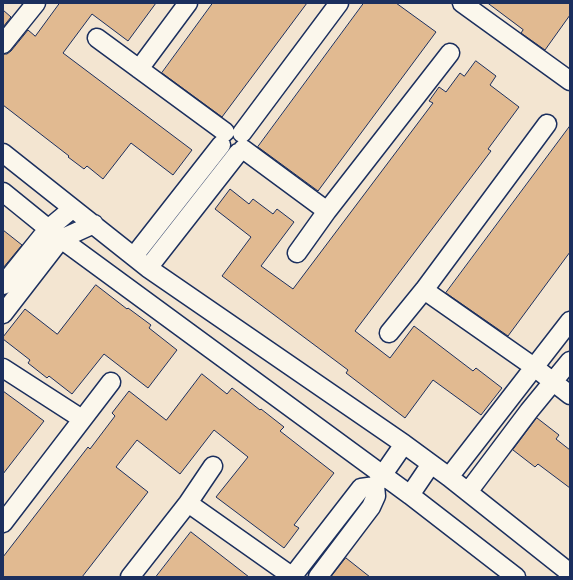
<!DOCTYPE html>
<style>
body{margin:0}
#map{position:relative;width:573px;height:580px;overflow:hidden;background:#f3e5d1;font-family:Mynerve,sans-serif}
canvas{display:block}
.frame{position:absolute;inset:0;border:4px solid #1b2f5e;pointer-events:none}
</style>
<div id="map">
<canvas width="573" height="580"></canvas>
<div class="frame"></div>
</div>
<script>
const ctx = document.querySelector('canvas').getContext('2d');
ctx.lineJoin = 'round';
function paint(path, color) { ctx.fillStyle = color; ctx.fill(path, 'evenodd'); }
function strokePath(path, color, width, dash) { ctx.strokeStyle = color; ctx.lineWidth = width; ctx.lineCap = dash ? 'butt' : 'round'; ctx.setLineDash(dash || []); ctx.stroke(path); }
const building = new Path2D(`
 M60 3H156L128 41 92 14 63 53 192 150 173 175 131 143 103 179 87 166 84 169 68 157 69 156 3 105V54H7L11 51 28 30 35 36Z
 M213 3H307L222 117 162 73Z
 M364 3H396L436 32 318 191 258 147Z
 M488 3H570V15L545 50 521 33 523 30Z
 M3 10 11 17 3 27Z
 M476 61 496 76 490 85 519 107 488 149 491 151 355 331 390 358 414 326 473 371 476 368 502 388 481 415 433 380 405 418 346 373 348 370 222 276 251 237 215 209 230 189 249 204 253 199 273 214 277 209 294 222 261 266 293 289 433 103 429 101 439 87 446 92 460 73 464 76Z
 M570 126V252L508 336 446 293Z
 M3 230 22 245 3 268Z
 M96 285 127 309 128 308 151 325 149 328 177 350 148 388 104 354 72 394 49 376 47 378 28 363 30 360 3 339V337L25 309 57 334Z
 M202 374 227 394 232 388 260 410 261 409 284 427 280 431 334 473 294 525 299 528 284 548 216 497 248 457 214 430 180 474 137 440 116 467 148 492 82 577H3V557L88 447 90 449 115 416 112 413 129 391 166 420Z
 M3 391 44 421 3 474Z
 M537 418 559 435 556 439 570 450V488L538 464 535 467 513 450Z
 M191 532 249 577H156Z
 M346 558 370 577H331Z`);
paint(building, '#e1ba91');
strokePath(building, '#1b2f5e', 1);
const minor = new Path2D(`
 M462 3 570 81
 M97 38 225 132
 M3 44 36 3
 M139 69 188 3
 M242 133 339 3
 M243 149 327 211
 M3 153 148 268 404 444 449 477 570 573
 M3 192 61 239 410 495 516 577
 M297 253 327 211 450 53
 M134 256 221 145
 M148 268 238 153
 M3 285 48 229 72 209
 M424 290 534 367 570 395
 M3 314 61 239 94 224
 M389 333 424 290 547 124
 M3 368 82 419
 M449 477 570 321
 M468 492 529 411 570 361
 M410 495 431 464
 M188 503 293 577
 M3 523 111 382
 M130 577 188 503 213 466
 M292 577 361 488 375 486
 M318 577 371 507 376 496 375 486 404 444`);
strokePath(minor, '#1b2f5e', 21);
strokePath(minor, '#fbf7ec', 18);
</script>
